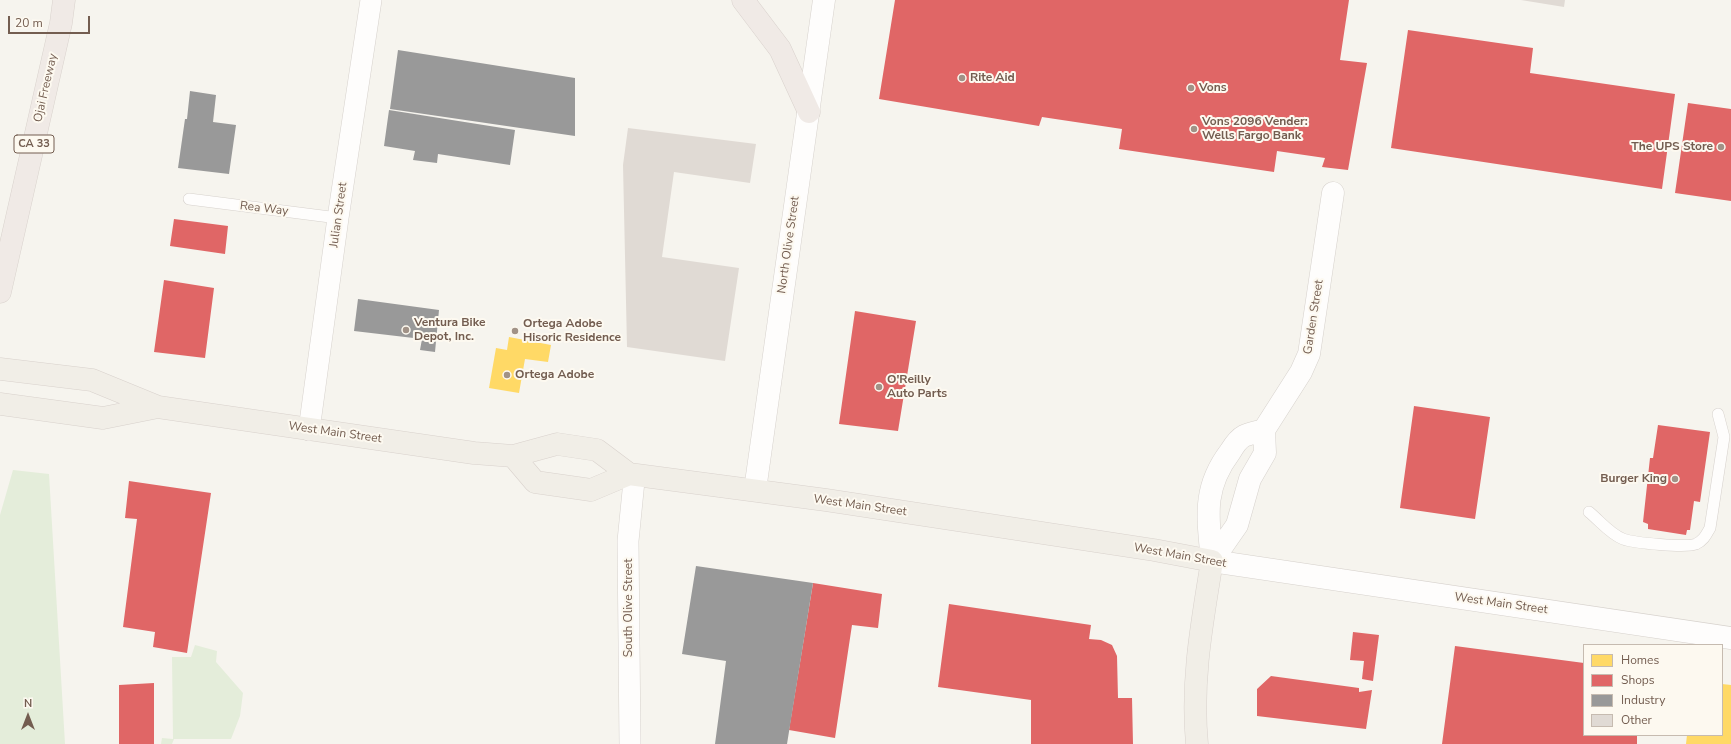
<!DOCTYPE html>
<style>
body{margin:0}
#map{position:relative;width:1731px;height:744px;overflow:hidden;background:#f6f4ee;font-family:"Nunito Sans",sans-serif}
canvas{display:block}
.legend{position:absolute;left:1583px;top:644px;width:140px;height:92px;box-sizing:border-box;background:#fdf9f0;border:1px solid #c6bbb0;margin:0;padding:5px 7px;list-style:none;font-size:12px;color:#735d50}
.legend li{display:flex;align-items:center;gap:8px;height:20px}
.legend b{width:20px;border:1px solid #c6bbb0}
.north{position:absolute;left:8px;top:696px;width:40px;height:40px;-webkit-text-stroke:3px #fdf9f0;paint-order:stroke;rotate:0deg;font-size:11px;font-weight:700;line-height:16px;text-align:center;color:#735d50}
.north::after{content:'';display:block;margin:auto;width:14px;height:18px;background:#735d50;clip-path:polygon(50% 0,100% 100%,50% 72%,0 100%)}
.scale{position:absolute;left:8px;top:16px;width:82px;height:18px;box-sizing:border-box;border:2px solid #735d50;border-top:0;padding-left:5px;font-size:12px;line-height:14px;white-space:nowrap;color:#735d50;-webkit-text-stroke:3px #fdf9f0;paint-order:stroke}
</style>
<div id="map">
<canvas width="1731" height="744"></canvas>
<ul class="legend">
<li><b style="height:11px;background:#ffd966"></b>Homes</li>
<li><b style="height:11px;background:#e06666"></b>Shops</li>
<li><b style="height:11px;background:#999"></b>Industry</li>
<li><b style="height:11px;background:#e0dad4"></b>Other</li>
</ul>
<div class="north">N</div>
<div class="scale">20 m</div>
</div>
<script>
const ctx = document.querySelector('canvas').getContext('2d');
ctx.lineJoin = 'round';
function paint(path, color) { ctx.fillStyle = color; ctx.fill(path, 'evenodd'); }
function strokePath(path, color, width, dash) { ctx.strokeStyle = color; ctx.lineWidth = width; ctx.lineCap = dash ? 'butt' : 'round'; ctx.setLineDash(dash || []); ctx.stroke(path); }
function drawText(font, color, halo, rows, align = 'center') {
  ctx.font = font + ' "Nunito Sans",sans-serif'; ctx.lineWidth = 4; ctx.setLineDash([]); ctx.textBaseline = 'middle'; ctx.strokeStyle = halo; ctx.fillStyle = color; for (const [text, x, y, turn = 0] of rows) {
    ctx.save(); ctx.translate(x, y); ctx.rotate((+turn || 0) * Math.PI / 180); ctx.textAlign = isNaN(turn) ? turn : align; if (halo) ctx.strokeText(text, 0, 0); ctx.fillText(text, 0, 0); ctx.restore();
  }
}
paint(new Path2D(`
 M13 470 49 474 65 744H0V515Z
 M195 645 217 651 216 662 243 693 240 716 231 739H174L172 744H161L162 738 173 739 172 657H191Z`), '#e4edda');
paint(new Path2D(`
 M509 337 551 345 548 362 525 359 519 393 489 388 496 348 507 350Z
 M1722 684 1731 685V744H1686L1687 735H1722Z`), '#ffd966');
paint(new Path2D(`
 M895 0H1349L1340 60 1367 63 1348 170 1322 167 1325 158 1277 151 1274 172 1119 149 1122 129 1042 117 1039 126 879 99Z
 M1408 30 1533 48 1530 73 1675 94 1662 189 1391 148Z
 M1688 103 1731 109V201L1675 193Z
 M174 219 228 226 225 254 170 246Z
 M164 280 214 288 205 358 154 352Z
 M855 311 916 321 898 431 839 424Z
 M1414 406 1490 417 1475 519 1400 508Z
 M1658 425 1710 432 1700 502 1694 501 1690 530H1687L1686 535 1648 529V524L1643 522 1650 458H1653Z
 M129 481 211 493 187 653 153 647 155 632 123 627 137 519 125 518Z
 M813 583 882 594 878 628 852 625 835 738 789 730Z
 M949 604 1091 625 1089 639 1101 640 1112 645 1117 656 1118 698H1132L1133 744H1031V700L938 687Z
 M1353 632 1379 635 1373 681 1362 679 1364 661 1350 660Z
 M1455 646 1584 663V735H1637V744H1442Z
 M1271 676 1359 688V692L1372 690 1366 729 1257 716V689Z
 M154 683V744H119V685Z`), '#e06666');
paint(new Path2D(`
 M398 50 575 78V136L390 109Z
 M190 91 216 95 213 122 236 125 229 174 178 168 185 119H187Z
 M389 110 515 130 510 165 438 154 437 163 413 160 415 151 384 146Z
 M358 299 439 310 435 352 420 350 422 339 354 331Z
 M696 566 813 583 787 744H715L726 661 682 654Z`), '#999');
paint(new Path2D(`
 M1521 0H1565L1564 7Z
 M628 128 756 144 750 183 674 172 662 257 739 268 725 361 627 347 623 165Z`), '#e0dad4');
const service = new Path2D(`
 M189 199 338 218
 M1589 512C1600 521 1610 534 1623 539 1634 543 1686 548 1696 544 1704 540 1706 535 1710 528L1724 437 1718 414`);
const minor = new Path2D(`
 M309 430 338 218 371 0
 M629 474 634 481 628 541 630 744`);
const tertiary = new Path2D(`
 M1212 561 1237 525 1250 479 1265 453 1264 430 1301 372 1309 354 1333 193
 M1212 561C1208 518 1202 489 1230 452 1233 447 1238 439 1244 436 1250 433 1258 432 1264 430`);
const secondary = new Path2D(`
 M755 490 824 0
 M1212 561 1731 638`);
const primary = new Path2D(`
 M0 369 92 380 158 407 474 453 513 456 557 444 597 450 629 474
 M0 404 103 418 158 407
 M513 456 535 482 591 490 629 474 826 500 1154 550 1212 561C1202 623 1191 681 1197 744`);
const motorway = new Path2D(`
 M743 0 780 49 809 112
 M0 292 61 23 64 0`);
strokePath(service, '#d6d1cc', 12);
strokePath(minor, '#d6d1cc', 22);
strokePath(tertiary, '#d6d1cc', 23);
strokePath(secondary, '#d6d1cc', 23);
strokePath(primary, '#d8d1cc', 23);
strokePath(motorway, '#d8d1cc', 23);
strokePath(service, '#fefdfc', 11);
strokePath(minor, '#fefdfc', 21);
strokePath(tertiary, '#fefdfc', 22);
strokePath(secondary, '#fefdfc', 22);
strokePath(primary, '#f1eee7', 22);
strokePath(motorway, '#f0eae6', 22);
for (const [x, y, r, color] of [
 [962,78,4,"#a19287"],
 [1191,88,4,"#a19287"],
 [1194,129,4,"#a19287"],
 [1721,147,4,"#a19287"],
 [406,330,4,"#a19287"],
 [515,331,4,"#a19287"],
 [507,375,4,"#a19287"],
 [879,387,4,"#a19287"],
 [1675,479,4,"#a19287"]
]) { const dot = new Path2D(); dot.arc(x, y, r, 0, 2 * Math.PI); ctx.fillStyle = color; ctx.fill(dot); strokePath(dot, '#fdf9f0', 1.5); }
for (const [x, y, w] of [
 [34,144,40]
]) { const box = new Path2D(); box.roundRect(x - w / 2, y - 9, w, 18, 3); ctx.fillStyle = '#fdf9f0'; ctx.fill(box); strokePath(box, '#735d50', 1); }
drawText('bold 11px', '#735d50', null, [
 ["CA 33",34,144]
]);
drawText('bold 12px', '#735d50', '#fdf9f0', [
 ["Rite Aid",970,78],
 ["Vons",1199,88],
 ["Vons 2096 Vender:",1202,122],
 ["Wells Fargo Bank",1202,136],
 ["The UPS Store",1713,147,"right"],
 ["Ventura Bike",414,323],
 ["Depot, Inc.",414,337],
 ["Ortega Adobe",523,324],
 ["Hisoric Residence",523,338],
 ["Ortega Adobe",515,375],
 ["O'Reilly",887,380],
 ["Auto Parts",887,394],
 ["Burger King",1667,479,"right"]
], 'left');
drawText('12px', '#735d50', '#fdf9f0', [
 ["Ojai Freeway",46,88,-77],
 ["Rea Way",264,209,7],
 ["Julian Street",339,215,-82],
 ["North Olive Street",789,245,-82],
 ["Garden Street",1314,317,-81],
 ["West Main Street",335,433,8],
 ["West Main Street",860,506,8],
 ["West Main Street",1180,556,10],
 ["West Main Street",1501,604,8],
 ["South Olive Street",629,608,-90]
]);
</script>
